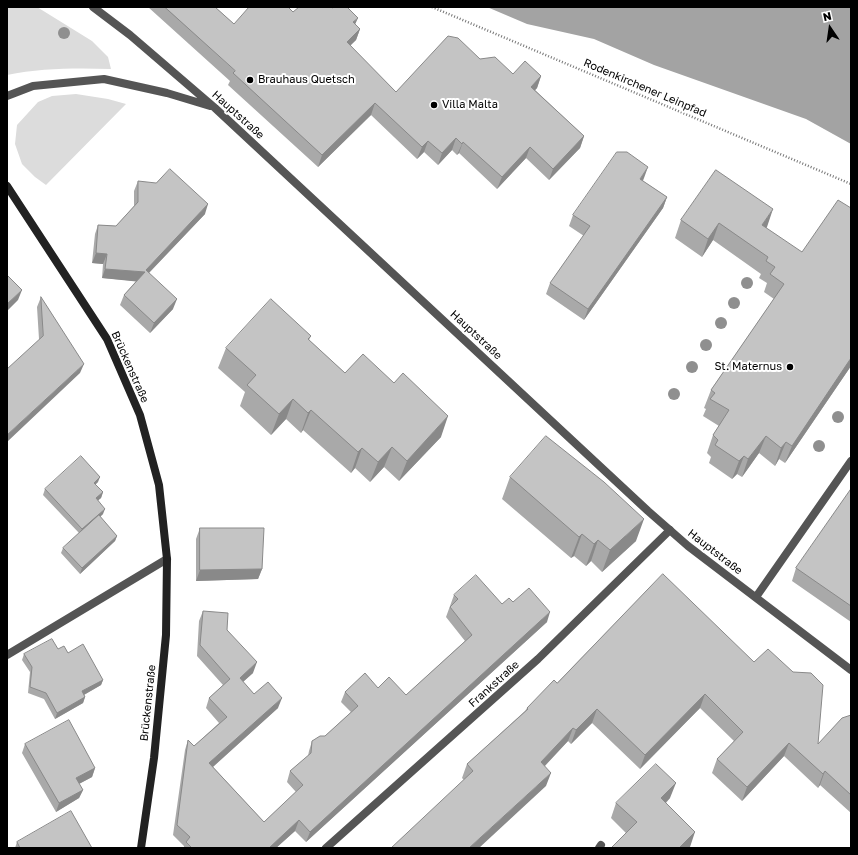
<!DOCTYPE html>
<meta charset="utf-8">
<style>
body{margin:0}
#map{position:relative;width:858px;height:855px;overflow:hidden;background:#fff;font-family:"Golos Text",sans-serif}
canvas{display:block}
.frame{position:absolute;inset:0;border:8px solid #000;pointer-events:none}
.north{position:absolute;left:810px;top:8px;width:40px;height:40px;-webkit-text-stroke:3px #fff;paint-order:stroke;rotate:347deg;font-size:11px;font-weight:700;line-height:16px;text-align:center;color:#000}
.north::after{content:'';display:block;margin:auto;width:14px;height:18px;background:#000;clip-path:polygon(50% 0,100% 100%,50% 72%,0 100%)}
</style>
<div id="map">
<canvas width="858" height="855"></canvas>
<div class="frame"></div>
<div class="north">N</div>
</div>
<script>
const ctx = document.querySelector('canvas').getContext('2d');
ctx.lineJoin = 'round';
function paint(path, color) { ctx.fillStyle = color; ctx.fill(path, 'evenodd'); }
function strokePath(path, color, width, dash) { ctx.strokeStyle = color; ctx.lineWidth = width; ctx.lineCap = dash ? 'butt' : 'round'; ctx.setLineDash(dash || []); ctx.stroke(path); }
function drawText(font, color, halo, rows, align = 'center') {
  ctx.font = font + ' "Golos Text",sans-serif'; ctx.lineWidth = 4; ctx.setLineDash([]); ctx.textBaseline = 'middle'; ctx.strokeStyle = halo; ctx.fillStyle = color; for (const [text, x, y, turn = 0] of rows) {
    ctx.save(); ctx.translate(x, y); ctx.rotate((+turn || 0) * Math.PI / 180); ctx.textAlign = isNaN(turn) ? turn : align; if (halo) ctx.strokeText(text, 0, 0); ctx.fillText(text, 0, 0); ctx.restore();
  }
}
paint(new Path2D(`
 M7 7H37L92 41 108 57 111 69C76 68 41 68 7 75Z
 M76 94 108 99 126 104 46 185 35 177 22 164 15 144 17 125 38 102 52 96Z`), '#dcdcdc');
paint(new Path2D(`
 M487 7H851V144L806 119 654 65 594 39 527 24Z`), '#a3a3a3');
strokePath(new Path2D(`
 M432 7 851 184`), '#777', 2.5, [1, 2]);
strokePath(new Path2D(`
 M756 597 851 461
 M7 655 167 559
 M599 848 601 845`), '#555', 8);
strokePath(new Path2D(`
 M326 848 538 659 670 530`), '#555', 8);
strokePath(new Path2D(`
 M93 7 130 35 215 108 648 511 688 546 851 670
 M7 96 33 86 104 79 167 93 210 106`), '#555', 8);
strokePath(new Path2D(`
 M7 186 107 339 140 415 159 485 167 559 166 635 154 758 141 848`), '#222', 8);
ctx.fillStyle = '#8f8f8f';
for (const [x, y] of [
 [64,33],
 [747,283],
 [734,303],
 [721,323],
 [706,345],
 [692,367],
 [674,394],
 [838,417],
 [819,446]
]) { ctx.beginPath(); ctx.arc(x, y, 6, 0, 2 * Math.PI); ctx.fill(); }
paint(new Path2D(`
 M148 7H215L234 24 293 12 355 25 360 29 356 40 350 46 396 92 480 59 513 74 541 76 537 88 535 90 584 136 580 148 549 180 526 158 497 189 459 153 457 155 452 150 438 165 424 152 417 159 371 115 318 167 228 85 230 81Z
 M716 170 767 227 766 228 851 366 785 463 779 459 775 466 759 453 742 477 737 474 732 479 709 463 711 457 707 453 713 435 719 426 703 416 706 409 704 408 711 390 774 299 764 292 767 283 759 278 761 274 713 240 702 257 675 238 681 220Z
 M644 178 643 181 667 197 663 208 584 320 546 294 550 283 584 236 569 226 573 215Z
 M138 181 205 214 149 273 173 309 150 333 120 305 124 295 136 281 102 278 103 264 92 263 95 234 98 225 116 226 134 206V191Z
 M41 297 80 373 39 339 37 307Z
 M311 336 309 340 345 373 441 437 399 481 384 467 370 482 355 468 351 473 303 430 301 433 286 419 271 435 240 406 245 392 218 368 226 348Z
 M510 477 636 541 602 572 591 561 586 566 574 556 571 558 502 499Z
 M98 482 95 484 103 492 101 498 98 500 103 514 100 517 117 536 115 541 80 574 61 553 63 548 79 533 43 495 45 489Z
 M851 489V622L792 581 796 568Z
 M200 528 262 569 258 579 196 581V539Z
 M663 574 818 744 851 715V813L820 785 818 788 784 756 742 801 712 773 717 759 734 741 700 708 640 769 592 723 571 744 568 741 545 766 546 786 464 780 462 778 467 764 525 711 527 708 557 683Z
 M454 595 502 604 513 602 547 622 306 842 295 831 276 848H184V846L173 835 185 750 188 740 194 746 219 723 206 708 209 698 223 685 197 656 199 621 203 611 227 630 253 673 243 682 254 694 278 708 213 767 264 822 296 792 287 782 290 771 308 756 309 751 312 741 325 736 351 712 341 702 345 692 378 688 406 695 465 641 446 617Z
 M58 649 68 653 103 680 101 685 84 695 85 697 83 703 55 719 44 699 28 693 30 672 22 660 24 654Z
 M25 744 95 768 92 777 79 784 83 790 79 798 56 812 22 753Z
 M670 798 666 803 690 847 689 848H611L626 833 611 818 616 803Z
 M17 842 92 848H15Z`), '#a9a9a9');
paint(new Path2D(`
 M358 18 353 29V22Z
 M360 29 356 40 342 53 347 42Z
 M541 76 537 88 527 99 531 87Z
 M375 103 371 115 318 167 322 155Z
 M584 136 580 148 549 180 553 169Z
 M456 138 452 150 438 165 442 153Z
 M428 141 424 152 417 159 422 147Z
 M463 142 459 153 457 155 462 144Z
 M530 147 526 158 497 189 502 177Z
 M648 167 644 178 636 190 640 179Z
 M667 197 663 208 584 320 588 309Z
 M208 204 205 214 142 280 146 270Z
 M773 209 767 227 756 242 762 225Z
 M719 223 713 240 702 257 708 239Z
 M96 253 107 254 103 264 92 263Z
 M105 269 145 272 141 282 102 278Z
 M22 290 18 300 7 311V304Z
 M177 299 173 309 150 333 154 323Z
 M851 358V366L785 463 792 446Z
 M84 364 80 373 7 442V435Z
 M293 399 286 419 271 435 279 414Z
 M311 410 303 430 301 433 308 413Z
 M448 416 441 437 399 481 407 461Z
 M766 436 759 453 742 477 748 459Z
 M786 442 779 459 775 466 781 448Z
 M392 447 384 467 370 482 378 462Z
 M362 448 355 468 351 473 358 452Z
 M744 456 737 474 732 479 739 461Z
 M100 477 98 482 92 488 94 483Z
 M103 492 101 498 94 504 96 498Z
 M105 509 103 514 80 534 82 529Z
 M644 519 636 541 602 572 610 550Z
 M582 534 574 556 571 558 579 537Z
 M117 536 115 541 80 574 82 568Z
 M598 540 591 561 586 566 594 544Z
 M262 569 258 579 196 581 200 570Z
 M550 612 547 622 306 842 310 832Z
 M257 662 253 673 236 688 240 678Z
 M103 680 101 685 80 697 82 691Z
 M705 694 700 708 640 769 645 755Z
 M85 697 83 703 55 719 57 713Z
 M282 698 278 708 206 773 209 763Z
 M597 709 592 723 571 744 576 730Z
 M573 728 568 741 536 775 541 762Z
 M789 743 784 756 742 801 747 787Z
 M95 768 92 777 73 787 76 778Z
 M825 771 820 785 818 788 823 774Z
 M551 773 546 786 479 848H469Z
 M676 783 670 798 655 813 661 798Z
 M83 790 79 798 56 812 59 803Z
 M299 820 295 831 276 848H269Z
 M695 832 690 847 689 848H679Z`), '#898989');
const building = new Path2D(`
 M165 7H215L234 24 249 7H288L293 12 299 7H331L333 8 334 7H347L358 18 353 22 360 29 347 42 396 92 448 36 458 38 480 59 495 57 513 74 525 61 541 76 531 87 584 136 553 169 530 147 502 177 463 142 462 144 456 138 442 153 428 141 422 147 375 103 322 155 233 73 235 71Z
 M617 152H627L648 167 640 179 667 197 588 309 550 283 590 226 573 215Z
 M170 169 208 204 146 270 177 299 154 323 124 295 145 272 105 269 107 254 96 253 98 225 116 226 138 202V181L156 183Z
 M716 170 773 209 762 225 802 252 838 200 851 208V358L792 446 786 442 781 448 766 436 748 459 744 456 739 461 715 445 718 440 713 435 729 410 710 399 715 393 711 390 784 284 770 274 775 267 766 261 768 257 719 223 708 239 681 220Z
 M7 275 22 290 7 304Z
 M41 297 84 364 7 435V369L43 336Z
 M271 299 311 336 308 339 345 373 363 354 394 383 403 373 448 416 407 461 392 447 378 462 362 448 358 452 311 410 308 413 293 399 279 414 247 385 256 375 226 348Z
 M546 436 604 482 644 519 610 550 598 540 594 544 582 534 579 537 510 477Z
 M81 456 100 477 94 483 103 492 96 498 105 509 82 529 45 489Z
 M851 489V606L796 568Z
 M99 515 117 536 82 568 63 548Z
 M200 528H264L262 569 200 570Z
 M663 574 754 662 768 649 793 672 811 673 823 685 818 744 842 718 851 715V795L825 771 823 774 789 743 747 787 717 759 743 732 705 694 645 755 597 709 576 730 573 728 541 762 551 773 469 848H391L473 771 467 764 528 709 527 708 554 680 557 683Z
 M476 575 502 604 509 598 513 602 529 588 550 612 310 832 299 820 269 848H192L186 842 190 837 177 825 188 740 194 746 227 717 209 698 230 679 200 645 203 611 228 613 227 630 257 662 240 678 254 694 268 682 282 698 209 763 264 822 303 785 290 771 311 753 312 741 320 736H325L358 706 345 692 365 673 378 688 389 677 406 695 472 635 450 607 458 599 454 595Z
 M52 639 58 649 64 646 68 653 83 644 103 680 82 691 85 697 57 713 46 693 30 687 32 667 24 654Z
 M69 720 95 768 76 778 83 790 59 803 25 744Z
 M656 764 676 783 661 798 695 832 679 848H611L637 822 616 803Z
 M71 811 92 848H20L17 842Z`);
paint(building, '#c4c4c4');
strokePath(building, '#898989', 1);
for (const [x, y, r, color] of [
 [250,80,4,"#000"],
 [434,105,4,"#000"],
 [790,367,4,"#000"]
]) { const dot = new Path2D(); dot.arc(x, y, r, 0, 2 * Math.PI); ctx.fillStyle = color; ctx.fill(dot); strokePath(dot, '#fff', 1.5); }
drawText('11px', '#000', '#fff', [
 ["Brauhaus Quetsch",258,80],
 ["Villa Malta",442,105],
 ["St. Maternus",782,367,"right"]
], 'left');
drawText('11px', '#000', '#fff', [
 ["Rodenkirchener Leinpfad",645,88,23],
 ["Hauptstraße",238,115,42],
 ["Hauptstraße",476,335,43],
 ["Brückenstraße",130,367,66],
 ["Hauptstraße",715,552,38],
 ["Frankstraße",494,684,-42],
 ["Brückenstraße",148,703,-84]
]);
</script>
